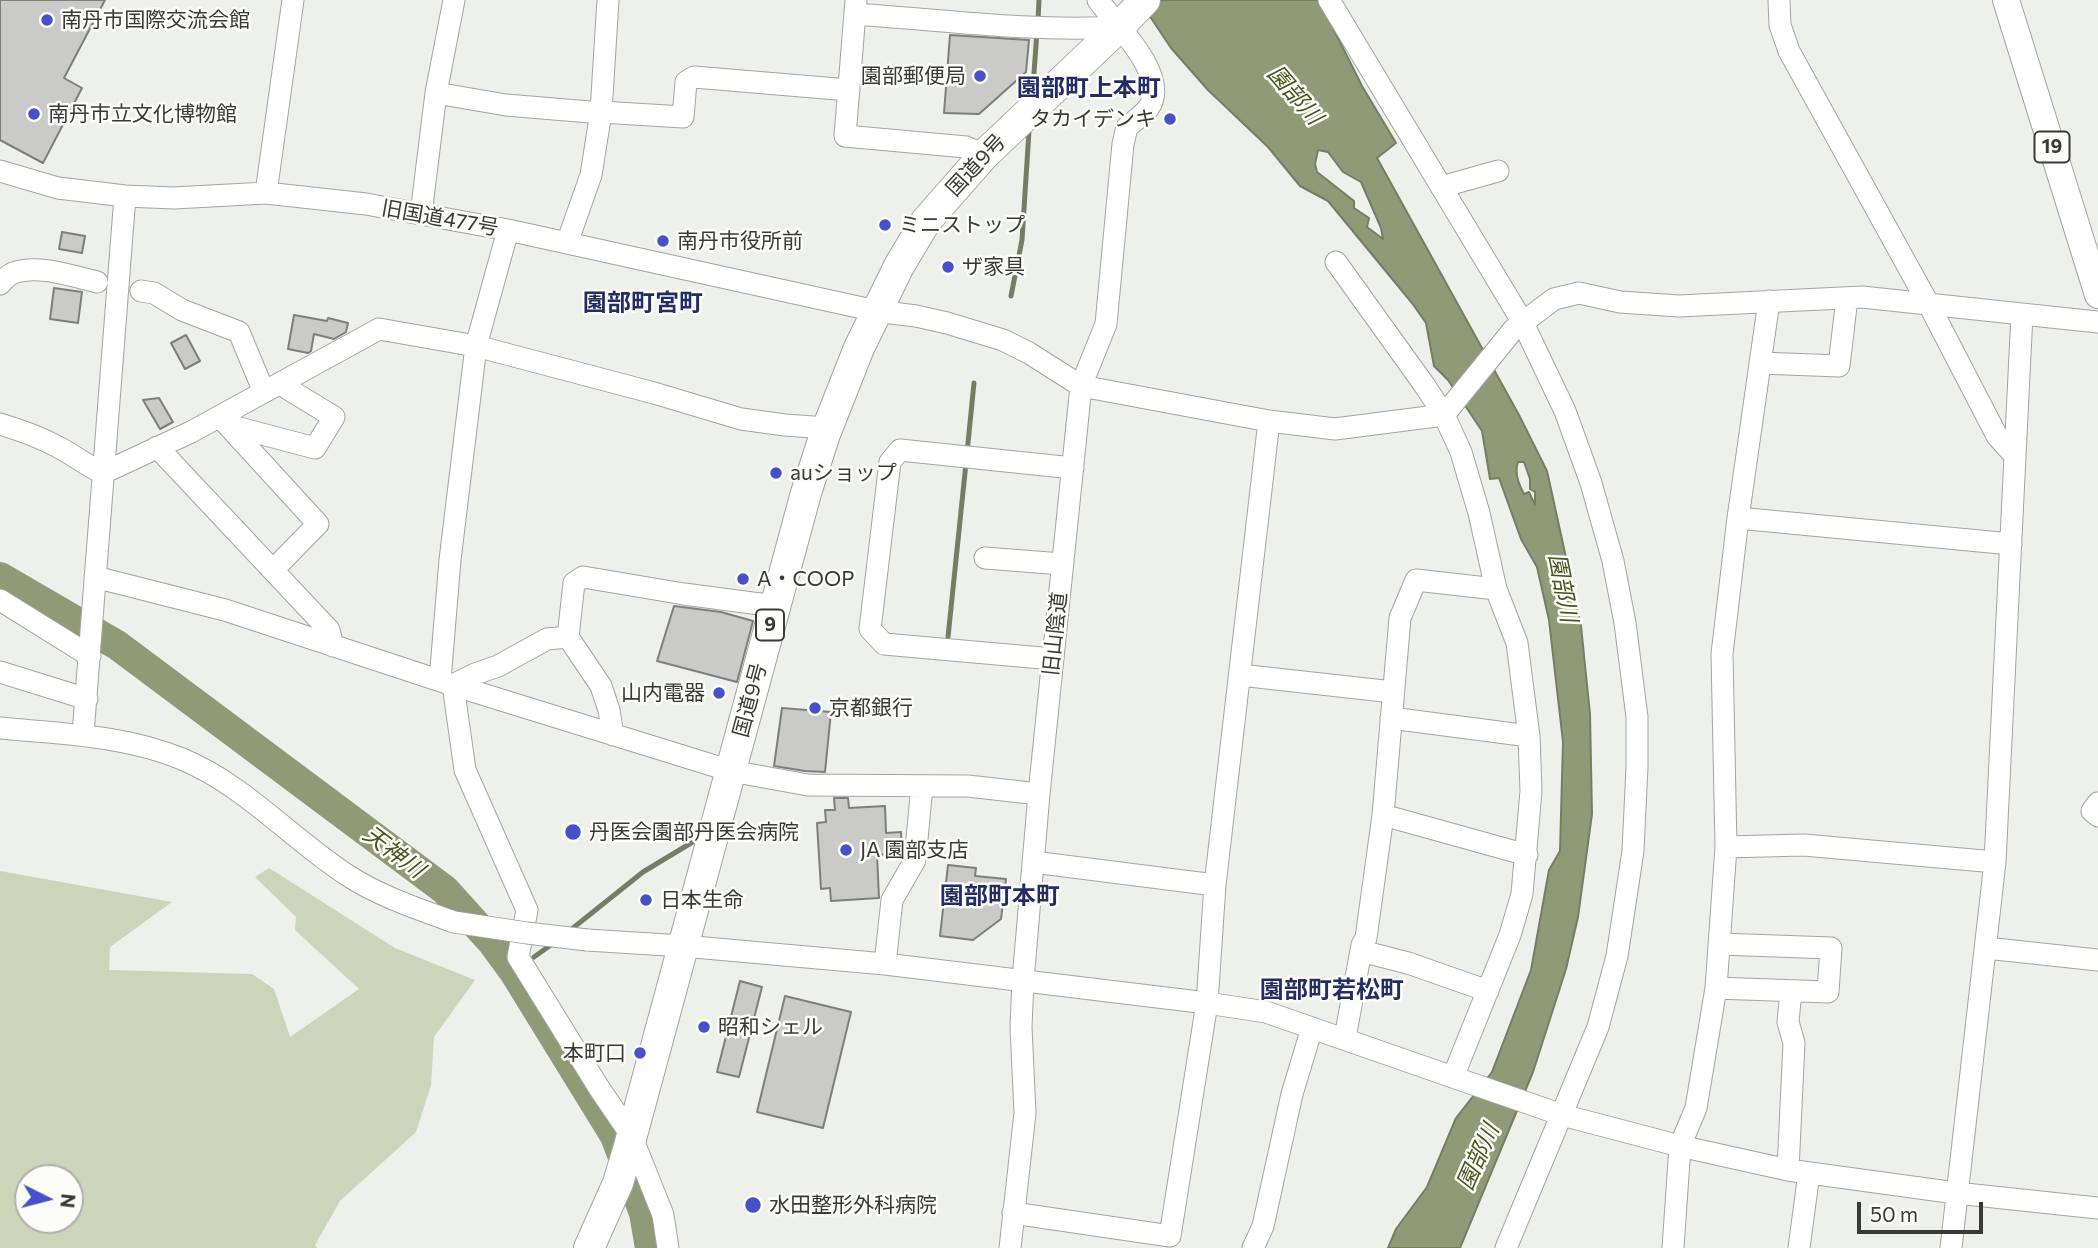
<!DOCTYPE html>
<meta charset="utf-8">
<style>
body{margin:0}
#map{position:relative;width:2098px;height:1248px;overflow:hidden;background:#eef0ec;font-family:Commissioner,sans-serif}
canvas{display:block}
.north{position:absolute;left:14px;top:1164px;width:70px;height:70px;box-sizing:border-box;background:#fcfdf9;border:2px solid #aeafac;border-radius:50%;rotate:96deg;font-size:19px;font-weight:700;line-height:28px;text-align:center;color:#393938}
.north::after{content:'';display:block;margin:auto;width:24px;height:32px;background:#4552c7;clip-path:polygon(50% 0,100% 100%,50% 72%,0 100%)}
.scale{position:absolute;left:1857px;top:1202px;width:126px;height:32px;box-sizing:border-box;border:4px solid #393938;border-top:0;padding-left:9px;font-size:21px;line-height:24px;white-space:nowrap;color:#393938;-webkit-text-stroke:5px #fcfdf9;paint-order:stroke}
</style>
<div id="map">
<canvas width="2098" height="1248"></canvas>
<div class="north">N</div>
<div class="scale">50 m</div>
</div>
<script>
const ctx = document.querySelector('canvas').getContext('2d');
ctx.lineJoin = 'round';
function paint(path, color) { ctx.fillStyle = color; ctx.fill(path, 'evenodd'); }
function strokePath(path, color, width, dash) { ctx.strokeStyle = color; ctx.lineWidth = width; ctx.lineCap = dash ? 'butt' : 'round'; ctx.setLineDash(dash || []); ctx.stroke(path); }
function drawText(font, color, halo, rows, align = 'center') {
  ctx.font = font + ' Commissioner,"Noto Sans JP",sans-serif'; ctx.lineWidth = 5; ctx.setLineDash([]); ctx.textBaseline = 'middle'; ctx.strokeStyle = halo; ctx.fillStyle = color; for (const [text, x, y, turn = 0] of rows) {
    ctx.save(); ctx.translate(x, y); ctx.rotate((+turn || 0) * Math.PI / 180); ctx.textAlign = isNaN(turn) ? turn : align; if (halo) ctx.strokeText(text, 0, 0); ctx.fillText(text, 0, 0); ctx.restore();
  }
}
paint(new Path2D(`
 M269 868 395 948 475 980 434 1037 431 1085 416 1132 340 1201 315 1245 317 1248H0V871L172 902 110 947 109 970 252 974 274 989 290 1037 359 989 295 930 296 917 255 877ZM28 1178H70V1220H28Z`), '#cbd5b9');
const water = new Path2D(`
 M1133 0H1319L1362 86 1396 143 1377 158 1519 415 1547 471 1581 626 1590 714 1592 814 1578 917 1566 969 1533 1072 1460 1248H1388L1396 1229 1427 1187 1456 1118 1492 1072 1531 970 1549 870 1560 851 1563 742 1549 620 1537 567 1521 539 1499 478 1490 479 1482 431 1448 380 1434 366 1426 323 1412 303 1328 201 1300 186 1268 147 1208 90 1171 48 1151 18ZM1318 150 1328 152 1343 172 1361 182 1381 228 1383 239 1367 227 1369 218 1354 208V201L1317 172 1315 164ZM1518 462H1524L1530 479V489L1535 492V505L1529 492 1524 494C1519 485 1514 473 1518 462Z`);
paint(water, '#8f9b77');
strokePath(water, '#757e64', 2);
strokePath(new Path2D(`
 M1038 21 1039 0
 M1033 87 1037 31
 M1011 296 1022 240 1029 131
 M967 453 974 383
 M948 637 966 463
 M568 932 643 872 696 840
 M534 957 555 942`), '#757e64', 5);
strokePath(new Path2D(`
 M0 577 117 645 445 890 492 942 514 972 615 1136 644 1213 650 1248`), '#8f9b77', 30);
const building = new Path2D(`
 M0 0H105L64 78 82 88 43 163 0 140Z
 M950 35 1029 40 1026 72 979 114 944 113Z
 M62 232 85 236 82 253 59 249Z
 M54 288 82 292 78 323 50 319Z
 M294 315 327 321 328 318 348 323 346 332 334 339 314 334 311 351 308 353 288 349Z
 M186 335 200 361 185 369 171 343Z
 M159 398 173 422 160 429 143 400Z
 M674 606 721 612 753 621 737 682 657 661Z
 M782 708 831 712 825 772 805 771 774 766Z
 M834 798H848L849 808 885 806 886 833 901 832 902 853 877 855 879 898 831 901 830 888 821 889 817 823 826 822 825 810H835Z
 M948 865 976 868 975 876 1006 879 1001 919 973 940 940 936Z
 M740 981 762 987 739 1077 717 1072Z
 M785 996 851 1012 823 1128 757 1112Z`);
paint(building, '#cacbc8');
strokePath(building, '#7e7f7c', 2);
const minor = new Path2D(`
 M856 0 845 136 966 147 984 155
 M1329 0 1522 321 1565 411 1591 483 1613 561 1625 623 1637 717V767L1633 851 1617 956 1598 1027 1506 1248
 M1779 0 1780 25 1789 51 1928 303 1997 436 2015 456
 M855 14C943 20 1031 32 1119 27
 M436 93 506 105 590 112H601L683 117 686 82 694 77 849 90
 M0 171 58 188 125 196 174 198 266 193 366 204 508 230 876 311 916 316 947 323 1003 340 1029 353 1081 386 1269 421 1335 429 1444 415 1513 330 1554 299 1579 293 1620 302 1679 306 1862 297 2098 322
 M1441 187 1498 171
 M266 193 293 0
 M421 214 436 93 454 0
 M567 243 591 175 601 112 608 0
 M1336 262 1425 386 1444 415 1461 452 1479 513 1496 589 1517 643 1529 736 1531 791 1522 894 1510 935 1453 1077
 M0 284C4 280 8 275 13 273 39 264 71 276 97 282
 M141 291 154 293 182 310 239 332 264 392
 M1760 363 1839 366 1847 298
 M220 417 318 524 273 570
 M0 424C20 430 40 437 58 447 74 455 87 466 103 473L191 432 379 329 476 346 654 393 741 419 785 425 827 428
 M228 425 315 448 334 417 280 384
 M157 447 329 630 333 646
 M1738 518 2011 544
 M985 558 1062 564
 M95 577 225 610 453 685 731 771 808 785 968 786 1039 794
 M0 600 90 656
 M568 637 547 639 498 666 475 674 453 685 465 770 527 910 518 957 599 1088 631 1135 663 1215 668 1248
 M1053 659 884 644 870 629 890 462 900 450 1073 468
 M0 672 87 699
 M1240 675 1393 692
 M440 680 450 560 476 346 508 230
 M1391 718 1529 736
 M0 728C62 734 124 735 182 759 245 785 290 838 347 875 379 896 418 909 454 922
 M83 734 125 196
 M613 735 609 710 601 686 568 637 574 583 583 577 684 594 775 606
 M2098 803 2092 811 2098 816
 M1383 815 1527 855
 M1726 847 1804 845 1995 862
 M1033 862 1215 885
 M587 940 683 946 885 964 1207 1003 1266 1012 1562 1115 1680 1146 1788 1170 1956 1193 2098 1208
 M1986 948 2098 960
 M1361 951 1408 963 1488 991
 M885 964 892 900 915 860 922 786
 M1716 988 1828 992 1831 948 1719 944
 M1345 1038 1362 945 1366 938 1383 815 1400 618 1416 580 1496 589
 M1788 1170 1794 1043 1788 1022 1791 991
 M1013 1213 1170 1236 1207 1003 1215 885 1269 421
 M1010 1248 1025 1113 1021 1027 1023 980 1039 794 1081 386 1106 324 1123 144 1127 127C1135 120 1146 114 1151 104 1166 72 1116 25 1098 0
 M1253 1248 1263 1226 1292 1094 1312 1028
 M1673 1248 1680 1146 1696 1108 1716 988 1726 847 1722 654 1738 518 1769 301
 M1799 1248 1809 1173
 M1951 1248 1995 862 2022 314`);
const major = new Path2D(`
 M2006 0 2098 295`);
const highway = new Path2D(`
 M589 1248 618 1183 629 1146 806 493 825 434 859 348 899 266 926 221 984 155 1119 27 1145 0`);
strokePath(minor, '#a3a4a1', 23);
strokePath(major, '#a3a4a1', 28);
strokePath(highway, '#a3a4a1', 32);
strokePath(minor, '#fff', 21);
strokePath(major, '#fff', 26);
strokePath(highway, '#fff', 30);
const minorBridge = new Path2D(`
 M454 922 527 933 587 940`);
strokePath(minorBridge, '#a3a4a1', 23, []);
strokePath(minorBridge, '#fff', 21);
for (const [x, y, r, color] of [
 [47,20,7,"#4552c7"],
 [980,76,7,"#4552c7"],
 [34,114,7,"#4552c7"],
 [1170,119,7,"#4552c7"],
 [885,225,7,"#4552c7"],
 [663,241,7,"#4552c7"],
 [948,267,7,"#4552c7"],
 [776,473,7,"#4552c7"],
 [743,579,7,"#4552c7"],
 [719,693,7,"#4552c7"],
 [815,708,7,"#4552c7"],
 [573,832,9,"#4552c7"],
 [846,850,7,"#4552c7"],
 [646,900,7,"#4552c7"],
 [704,1027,7,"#4552c7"],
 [640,1053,7,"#4552c7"],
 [753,1205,9,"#4552c7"]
]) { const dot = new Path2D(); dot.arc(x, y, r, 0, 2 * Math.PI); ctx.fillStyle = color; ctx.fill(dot); strokePath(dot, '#fcfdf9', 2.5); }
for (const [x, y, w] of [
 [2052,147,35],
 [770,625,28]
]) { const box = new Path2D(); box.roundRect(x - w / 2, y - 15.5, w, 31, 5); ctx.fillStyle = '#fcfdf9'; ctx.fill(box); strokePath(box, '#393938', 2); }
drawText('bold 19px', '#393938', null, [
 ["19",2052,147],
 ["9",770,625]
]);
drawText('21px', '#393938', '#fcfdf9', [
 ["南丹市国際交流会館",61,20],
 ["園部郵便局",966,76,"right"],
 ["南丹市立文化博物館",48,114],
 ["タカイデンキ",1156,119,"right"],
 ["ミニストップ",899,225],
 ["南丹市役所前",677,241],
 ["ザ家具",962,267],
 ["auショップ",790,473],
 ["A・COOP",757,579],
 ["山内電器",705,693,"right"],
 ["京都銀行",829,708],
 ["丹医会園部丹医会病院",589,832],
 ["JA 園部支店",860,850],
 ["日本生命",660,900],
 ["昭和シェル",718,1027],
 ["本町口",626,1053,"right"],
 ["水田整形外科病院",769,1205]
], 'left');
drawText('21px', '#393938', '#fcfdf9', [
 ["国道9号",976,165,-47],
 ["旧国道477号",440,218,10],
 ["旧山陰道",1055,634,-84],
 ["国道9号",750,700,-75]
]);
drawText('italic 23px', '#46561e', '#fcfdf9', [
 ["園部川",1295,95,49],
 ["園部川",1563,588,79],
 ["天神川",394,852,37],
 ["園部川",1478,1157,-66]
]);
drawText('bold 24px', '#242c65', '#fcfdf9', [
 ["園部町上本町",1089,88],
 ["園部町宮町",643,303],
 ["園部町本町",1000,896],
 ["園部町若松町",1332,990]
]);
</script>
